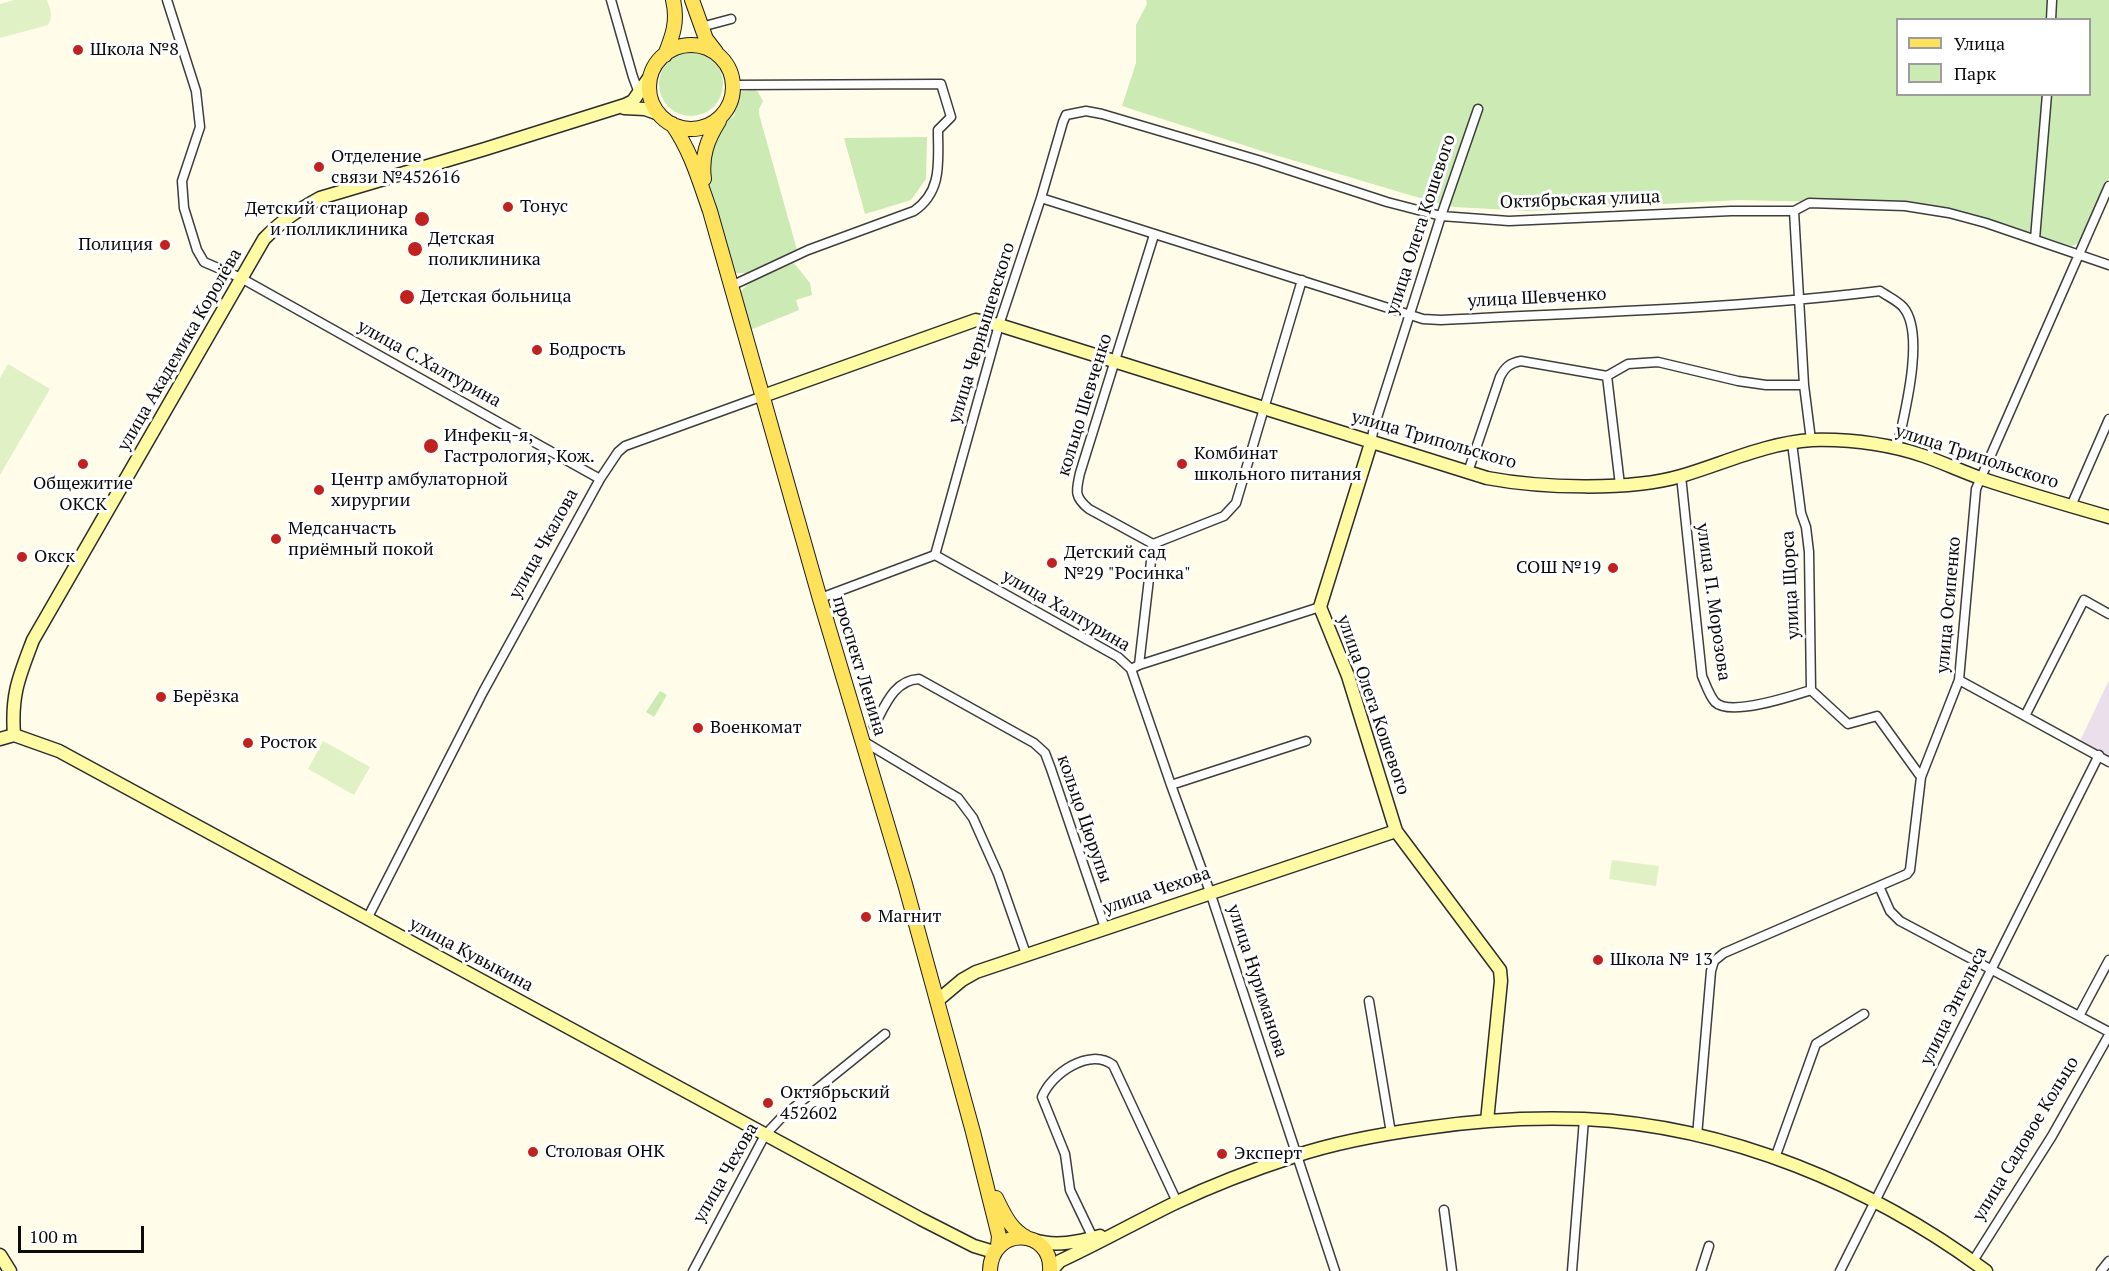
<!DOCTYPE html>
<meta charset="utf-8">
<style>
body{margin:0}
#map{position:relative;width:2109px;height:1271px;overflow:hidden;background:#fffcea;font-family:"PT Serif",serif}
canvas{display:block}
.legend{position:absolute;left:1896px;top:18px;width:195px;height:78px;box-sizing:border-box;background:#fff;border:2px solid #9d9d9d;margin:0;padding:8px 10px;list-style:none;font-size:18px;color:#0b0b0b}
.legend li{display:flex;align-items:center;gap:12px;height:30px}
.legend b{width:30px;border:2px solid #9d9d9d}
.scale{position:absolute;left:18px;top:1226px;width:126px;height:27px;box-sizing:border-box;border:3px solid #0b0b0b;border-top:0;padding-left:8px;font-size:18px;line-height:21px;white-space:nowrap;color:#0b0b0b;-webkit-text-stroke:4px #fff;paint-order:stroke}
</style>
<div id="map">
<canvas width="2109" height="1271"></canvas>
<ul class="legend">
<li><b style="height:8px;background:#fee25b"></b>Улица</li>
<li><b style="height:16px;background:#cceab3"></b>Парк</li>
</ul>
<div class="scale">100 m</div>
</div>
<script>
const ctx = document.querySelector('canvas').getContext('2d');
ctx.lineJoin = 'round';
function paint(path, color) { ctx.fillStyle = color; ctx.fill(path, 'evenodd'); }
function strokePath(path, color, width, dash) { ctx.strokeStyle = color; ctx.lineWidth = width; ctx.lineCap = dash ? 'butt' : 'round'; ctx.setLineDash(dash || []); ctx.stroke(path); }
function drawText(font, color, halo, rows, align = 'center') {
  ctx.font = font + ' "PT Serif",serif'; ctx.lineWidth = 6; ctx.setLineDash([]); ctx.textBaseline = 'middle'; ctx.strokeStyle = halo; ctx.fillStyle = color; for (const [text, x, y, turn = 0] of rows) {
    ctx.save(); ctx.translate(x, y); ctx.rotate((+turn || 0) * Math.PI / 180); ctx.textAlign = isNaN(turn) ? turn : align; if (halo) ctx.strokeText(text, 0, 0); ctx.fillText(text, 0, 0); ctx.restore();
  }
}
paint(new Path2D(`
 M2109 680V757L2080 741Z`), '#ebdfeb');
paint(new Path2D(`
 M1146 0H2109V178L2081 239 2077 244 2071 246 1988 220 1906 204 1740 200 1527 211 1455 207 1440 204 1265 152 1122 106 1136 63V25L1147 4ZM1898 20H2090V94H1898Z
 M659 84a32 32 0 1 1 64 0a32 32 0 1 1-64 0Z
 M754 89 758 92 763 101 759 109V114L797 250 747 273H734L706 174 717 130 734 116 740 92Z
 M927 137 926 179 911 200 865 214 844 138Z
 M794 263 810 283 812 295 796 300 799 310 750 330 740 292 750 282Z
 M660 691 667 695 654 717 646 712Z`), '#cceab3');
paint(new Path2D(`
 M14 0H47C50 9 54 16 48 25L0 38V4Z
 M8 364 50 389 0 475V378Z
 M323 741 370 767 354 795 308 769Z
 M1612 860 1659 866 1656 886 1609 879Z`), '#dff1c5');
const street = new Path2D(`
 M167 0 196 91 200 127 182 181 184 208 197 250 204 262 241 278 600 479
 M611 0 633 77 639 93
 M2051 20 2052 0
 M701 27 731 19
 M1041 198 1423 319 1441 320C1588 312 1734 309 1880 291 1887 296 1898 301 1903 307 1926 333 1904 416 1897 448
 M1794 211 1804 385 1811 440
 M1154 235 1080 473C1076 491 1074 497 1089 509L1153 544 1224 516 1236 503 1302 280
 M2035 239 2047 94
 M731 286 808 250 914 211C943 191 938 161 938 130L951 117 941 84 733 85
 M1607 376 1620 485
 M1371 443 1374 427 1441 216 1478 109
 M1792 443 1801 513 1806 527 1809 552 1811 690
 M1468 472 1500 377C1505 367 1510 363 1521 361L1607 376 1628 364 1658 362 1738 381 1766 385H1804
 M1681 476 1702 676C1706 685 1709 695 1715 702 1730 717 1792 696 1811 690
 M2071 506 2109 419
 M935 555 999 325 1041 198 1063 122 1066 115 1086 111 1102 114 1258 160 1387 202 1441 216 1509 221 1731 211H1794L1809 203 1905 206 1949 213 1986 223 2109 265
 M935 555 1118 657 1131 669 1171 785 1210 892 1335 1271
 M826 596 935 555
 M1139 665 1153 544
 M1131 669 1139 665 1320 607
 M1959 680 2109 762
 M1811 690 1848 724 1877 716 1921 777
 M2025 716 2084 600 2109 614
 M874 726C885 706 894 680 919 679L1034 743 1045 753 1051 769 1105 928
 M863 741 958 798 973 818 998 874 1026 954
 M1171 785 1306 741
 M1879 886 1890 911 1900 921 2109 1032
 M367 919 483 692 600 479 618 452 625 446 763 396
 M1369 1001 1391 1133
 M2079 1016 2109 960
 M1697 1136 1711 971 1714 961 1724 953 1907 874 1910 870 1921 777 1959 680 1976 489 2109 186
 M1775 1158 1816 1044 1864 1014
 M1444 1210 1452 1271
 M1093 1238 1070 1190 1065 1154 1042 1097C1051 1074 1089 1047 1113 1065L1177 1202
 M1973 1261 2052 1136 2109 1035
 M693 1271 765 1135 782 1117 885 1034
 M1572 1271 1584 1119
 M1701 1271 1709 1246
 M1840 1271 2099 755
 M2101 1271 2109 1261`);
const secondary = new Path2D(`
 M624 108 645 109 659 114
 M763 396 976 320 999 325 1487 478C1540 488 1630 491 1681 476 1725 463 1766 443 1812 440 1850 439 1888 444 1924 456 1944 463 1963 472 1983 479 2025 493 2067 505 2109 517
 M1371 443 1320 607 1348 676 1396 831 1500 970 1501 981 1487 1121
 M14 735C11 694 19 677 33 640L264 239C281 221 298 210 320 198L485 149 625 105 633 101 651 75
 M0 739 14 735 59 751 921 1219 974 1246 994 1252
 M937 1001 962 980 976 972 1396 831
 M1033 1240C1056 1247 1078 1242 1100 1236
 M0 1255 10 1271
 M1051 1271 1060 1261C1099 1243 1136 1222 1175 1203 1213 1185 1255 1169 1295 1156 1337 1142 1382 1134 1426 1128 1478 1120 1531 1117 1584 1119 1729 1126 1871 1186 1986 1271`);
const primary = new Path2D(`
 M692 0 706 39 716 52
 M649 87a42 42 0 1 1 84 0a42 42 0 1 1-84 0Z
 M665 55C673 35 678 21 673 0
 M672 124C691 151 699 180 710 211L820 599 905 884 973 1132 999 1236 998 1246
 M704 179C701 157 707 140 719 121
 M996 1198C1004 1214 1010 1229 1027 1238
 M990 1271C991 1225 1053 1228 1050 1271`);
strokePath(street, '#3e3e3e', 11);
strokePath(secondary, '#2d2d2d', 15);
strokePath(primary, '#1c1c1c', 16);
strokePath(street, '#fff', 8);
strokePath(secondary, '#fffba5', 12);
strokePath(primary, '#fee25b', 14);
for (const [x, y, r, color] of [
 [78,50,6,"#c0221f"],
 [319,167,6,"#c0221f"],
 [508,207,6,"#c0221f"],
 [422,219,8,"#c0221f"],
 [165,245,6,"#c0221f"],
 [415,249,8,"#c0221f"],
 [407,297,8,"#c0221f"],
 [537,350,6,"#c0221f"],
 [431,446,8,"#c0221f"],
 [83,464,6,"#c0221f"],
 [1182,464,6,"#c0221f"],
 [319,490,6,"#c0221f"],
 [276,539,6,"#c0221f"],
 [22,557,6,"#c0221f"],
 [1052,563,6,"#c0221f"],
 [1613,568,6,"#c0221f"],
 [161,697,6,"#c0221f"],
 [698,728,6,"#c0221f"],
 [248,743,6,"#c0221f"],
 [866,917,6,"#c0221f"],
 [1598,960,6,"#c0221f"],
 [768,1103,6,"#c0221f"],
 [533,1152,6,"#c0221f"],
 [1222,1154,6,"#c0221f"]
]) { const dot = new Path2D(); dot.arc(x, y, r, 0, 2 * Math.PI); ctx.fillStyle = color; ctx.fill(dot); strokePath(dot, '#fff', 2); }
drawText('18px', '#0b0b0b', '#fff', [
 ["Школа №8",90,50],
 ["Отделение",331,157],
 ["связи №452616",331,178],
 ["Тонус",520,207],
 ["Детский стационар",408,209,"right"],
 ["и полликлиника",408,230,"right"],
 ["Детская",428,239],
 ["поликлиника",428,260],
 ["Полиция",153,245,"right"],
 ["Детская больница",420,297],
 ["Бодрость",549,350],
 ["Инфекц-я,",444,436],
 ["Гастрология, Кож.",444,457],
 ["Комбинат",1194,454],
 ["школьного питания",1194,475],
 ["Центр амбулаторной",331,480],
 ["хирургии",331,501],
 ["Общежитие",83,484,"center"],
 ["ОКСК",83,505,"center"],
 ["Медсанчасть",288,529],
 ["приёмный покой",288,550],
 ["Детский сад",1064,553],
 ["№29 \"Росинка\"",1064,574],
 ["Окск",34,557],
 ["СОШ №19",1601,568,"right"],
 ["Берёзка",173,697],
 ["Военкомат",710,728],
 ["Росток",260,743],
 ["Магнит",878,917],
 ["Школа № 13",1610,960],
 ["Октябрьский",780,1093],
 ["452602",780,1114],
 ["Столовая ОНК",545,1152],
 ["Эксперт",1234,1154]
], 'left');
drawText('18px', '#0b0b0b', '#fff', [
 ["Октябрьская улица",1580,200,-2],
 ["улица Олега Кошевого",1421,225,-72],
 ["улица Шевченко",1537,298,-3],
 ["улица Чернышевского",982,333,-73],
 ["улица Академика Королёва",180,350,-60],
 ["улица С.Халтурина",429,364,29],
 ["кольцо Шевченко",1085,405,-73],
 ["улица Трипольского",1434,440,16],
 ["улица Трипольского",1977,457,18],
 ["улица Чкалова",544,544,-61],
 ["улица Щорса",1791,585,-93],
 ["улица П. Морозова",1713,602,82],
 ["улица Осипенко",1949,605,-85],
 ["улица Халтурина",1066,611,30],
 ["проспект Ленина",859,666,73],
 ["улица Олега Кошевого",1373,705,71],
 ["кольцо Цюрупы",1084,819,71],
 ["улица Чехова",1157,891,-19],
 ["улица Кувыкина",471,955,28],
 ["улица Нуриманова",1257,981,72],
 ["улица Энгельса",1954,1006,-64],
 ["улица Садовое Кольцо",2026,1139,-59],
 ["улица Чехова",726,1173,-60]
]);
</script>
